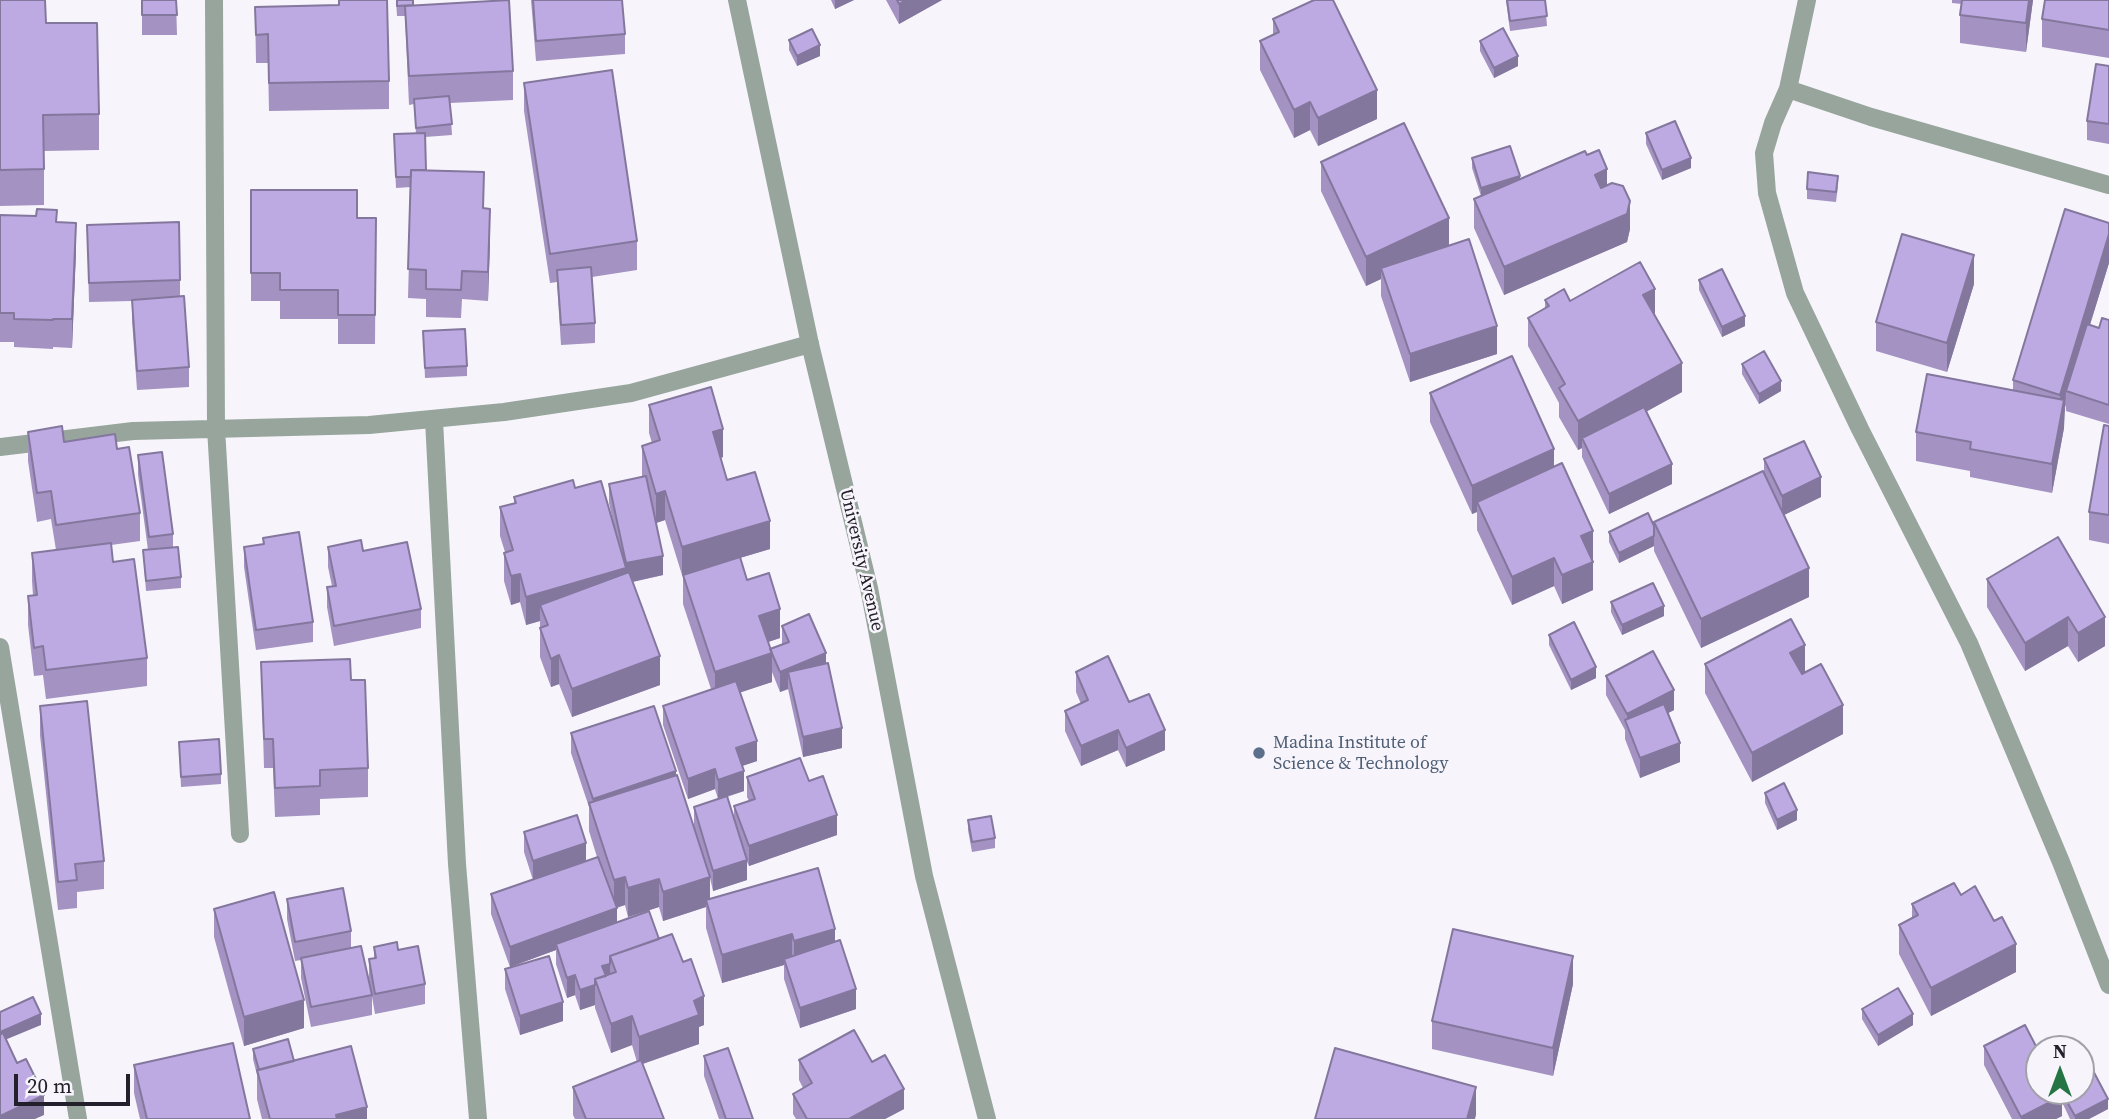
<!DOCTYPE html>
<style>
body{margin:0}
#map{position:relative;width:2109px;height:1119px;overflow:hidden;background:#f7f5fb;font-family:"Source Serif 4",serif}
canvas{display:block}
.north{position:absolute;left:2025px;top:1035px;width:70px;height:70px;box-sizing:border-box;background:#f7f5fb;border:2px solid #a2a0a8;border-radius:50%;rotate:0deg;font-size:19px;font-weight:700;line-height:28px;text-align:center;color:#23202b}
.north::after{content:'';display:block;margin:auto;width:24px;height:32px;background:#257443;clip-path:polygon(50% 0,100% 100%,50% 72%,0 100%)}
.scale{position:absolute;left:14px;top:1074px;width:116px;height:32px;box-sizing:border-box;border:4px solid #23202b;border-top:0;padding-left:9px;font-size:21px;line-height:24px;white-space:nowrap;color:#23202b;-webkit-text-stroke:5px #f7f5fb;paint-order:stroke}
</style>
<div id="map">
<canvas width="2109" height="1119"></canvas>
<div class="north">N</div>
<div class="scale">20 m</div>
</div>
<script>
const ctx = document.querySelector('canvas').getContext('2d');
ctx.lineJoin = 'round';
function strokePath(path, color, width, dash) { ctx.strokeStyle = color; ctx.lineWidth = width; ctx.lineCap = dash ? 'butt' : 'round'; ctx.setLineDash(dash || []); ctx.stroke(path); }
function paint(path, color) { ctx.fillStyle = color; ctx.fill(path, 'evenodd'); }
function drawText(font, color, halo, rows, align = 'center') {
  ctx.font = font + ' "Source Serif 4",serif'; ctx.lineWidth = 5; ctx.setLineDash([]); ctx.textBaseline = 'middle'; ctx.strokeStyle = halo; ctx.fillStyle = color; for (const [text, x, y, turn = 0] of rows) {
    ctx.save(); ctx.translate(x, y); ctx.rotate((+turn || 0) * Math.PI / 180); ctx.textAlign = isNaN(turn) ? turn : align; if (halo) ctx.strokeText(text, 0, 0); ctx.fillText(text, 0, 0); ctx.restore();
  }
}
strokePath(new Path2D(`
 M214 0 216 428 240 834
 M1807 0 1788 89 1871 117 2109 185
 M1788 89 1773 123 1764 153 1767 193 1795 293 1860 429 1969 643 2061 862 2109 985
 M434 420 457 864 478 1119
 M0 447 133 431 369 425 504 412 631 393 810 344
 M0 647 78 1119`), '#97a59d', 18);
strokePath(new Path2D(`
 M737 0 810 344 869 588 924 876 987 1119`), '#97a59d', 18);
paint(new Path2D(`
 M0 0 46 23 99 114V150L44 151V205L0 206Z
 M142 0H176L177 35H142Z
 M338 0 389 81V109L269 111 268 63H256L255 7 338 5Z
 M396 0H413V6L513 71V100L450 103 452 135 425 137 426 170 484 208 490 237 488 301 462 299 461 318 426 317V299L408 298 411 187 396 188 394 144 416 134 414 104 409 105 405 16H397Z
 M531 0H622L625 34V54L536 61Z
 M831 0H854L835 9Z
 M886 0H942L899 24Z
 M1506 0H1545L1547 26 1510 31Z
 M1952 0H2033L2026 52 1960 43V15L1962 4 1952 3Z
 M2109 0V58L2042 47V19Z
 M1273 19 1377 119 1318 146 1310 130 1294 138 1260 70V41L1273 35Z
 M789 40 820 56 797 66 789 50Z
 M1480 41 1518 66 1494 78 1480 51Z
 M2109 66V144L2087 140V121Z
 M524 83 637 241V270L592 277 595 323V343L561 345 557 282 550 283 524 111Z
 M1646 133 1691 168 1662 180 1646 144Z
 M1472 158 1520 180 1607 185 1630 229 1627 242 1504 295 1474 228V199L1481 196 1472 168Z
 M1321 162 1449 245 1497 354 1410 382 1381 296V279L1366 286 1321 191Z
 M1838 186 1836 202 1807 199V189Z
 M251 190 357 218H376L375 344H338V319H280V301H251Z
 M0 215 57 222 76 251 72 348 53 347V349L14 347V342H0Z
 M87 225 180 280V296L189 367V387L137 390 132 320V301L89 302Z
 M2109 263 2090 325 2099 328 2109 320V424L2066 411V405L2064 409V428L2052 493 1970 477V471L1916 461V432L2013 390V380Z
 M1699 280 1745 326 1722 337 1699 290Z
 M1974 284 1947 372 1876 351V322Z
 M1545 300 1570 301 1655 315 1682 392 1647 411 1672 484 1609 514 1582 457V448L1578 450 1559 417V403L1528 346V318L1545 308Z
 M423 331 467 366V376L425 378Z
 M1742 364 1781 391 1759 404 1742 374Z
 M1430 393 1554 467 1593 560V590L1562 604 1554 586 1512 605 1477 530V512L1472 514 1430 422Z
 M649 405 723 457 721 458 727 480 770 549 740 558 747 580 780 638 768 642 770 650 782 645V626L826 664 842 748 803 757 788 689 780 692 772 672V682L740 692 757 761 742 766 744 791 727 797 734 820V806L749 801 747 797V777L809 781 837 835 749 866 747 862V880L713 891 710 878V899L835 942 856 1009 800 1028 784 979V965L722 983 706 928V907L663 921 659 907 628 917 625 905 617 908V922L659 939 704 1025 699 1027V1044L643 1064 664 1119H575L573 1115V1087L637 1062 632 1045 611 1053 595 1008V1005L580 1010 575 995 567 998 556 964V950L510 967 491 914V894L533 880 524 852V832L586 861 597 857 589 831V807L571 753V733L676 776 694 827V807L718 799 715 789 688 799 663 725V706L711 689 683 604V575H682L665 520 656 523 663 575 633 582 660 685 572 717 559 684 551 687 540 657V621L526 625 520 602 511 605 504 581V553L505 552 500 536V507L514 503V497L575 488 615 531 609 503V484L642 477V446L652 443 649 433Z
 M2109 426V544L2089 540V512Z
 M28 432 64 442 117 449 140 513V541L111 545 113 562 147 658V686L46 699 43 675 34 676 28 625V596L33 595 32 581V553L56 550 51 519 37 522 28 461Z
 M138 455 173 534V547L181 577V588L146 591 143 550H148L138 475Z
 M1764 459 1821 497 1784 515 1809 597 1701 648 1654 551V546L1619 563 1609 542V532L1654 526V522L1764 472Z
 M2058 537 2105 646 2078 662 2068 646 2025 671 1987 607V579Z
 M263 538 313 622V642L256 650 244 567V547L263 544Z
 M328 547 363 551 421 609V628L334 646 327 607V587L332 586 328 567Z
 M1611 602 1664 616 1622 635 1611 612Z
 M1549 635 1596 678 1571 690 1549 645Z
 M261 662 351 680 368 768V797L320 799V815L275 817 273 768H264Z
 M1705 664 1805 672 1843 734 1752 782 1705 693Z
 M1076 672 1129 702 1165 750 1126 767 1118 750 1081 766 1065 731V711L1081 704 1076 692Z
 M1606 676 1674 710 1668 713 1680 762 1640 778 1625 739V730L1606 695Z
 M40 706 104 861V889L77 892V908L58 910 40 735Z
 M179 742 221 774V784L181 787Z
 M1765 793 1797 820 1777 830 1765 803Z
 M968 820 995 838V848L972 852 968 830Z
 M1961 895 2016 972 1931 1016 1899 954V925L1912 918V904Z
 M287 899 351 931V948L372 995V1015L311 1027 301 978V960L295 961 287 919Z
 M214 909 304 1028 244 1046 214 937Z
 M374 947 398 950 425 984V1004L375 1014 369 979V959L374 958Z
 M505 969 563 1021 520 1035 505 989Z
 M1573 984 1553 1076 1432 1049V1021Z
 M1862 1009 1913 1025 1878 1046 1862 1019Z
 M1984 1046 2039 1091H2081L2108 1109 2089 1119H2070L2062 1102V1116L2056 1119H2012L1984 1065Z
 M253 1049 294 1061 367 1119H262L257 1099V1075L253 1059Z
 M704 1056 753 1119H719L704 1076Z
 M799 1060 872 1062 904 1109 885 1119H796L793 1114V1094L803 1088 799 1080Z
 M134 1065 250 1119H140L134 1093Z`), '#a392c2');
paint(new Path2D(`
 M835 0H854L835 9Z
 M906 0H942L899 24V4Z
 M2029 0H2033L2026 52V23Z
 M820 45V56L797 66V56Z
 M1518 56V66L1494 78V68Z
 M1377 90V119L1318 146V118Z
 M1310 102V130L1294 138V110Z
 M1691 158V168L1662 180V170Z
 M1607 169V198L1595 204V175Z
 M1520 176V186L1481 198V188Z
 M1630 201V229L1627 242 1504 295V267Z
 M490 209V237L488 301V272Z
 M1449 218V247L1381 268V279L1366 286V257Z
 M76 223V251L72 348V319Z
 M2109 234V263L2069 392 2066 391 2064 428 2052 493V464L2060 423V395Z
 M1974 255V284L1947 372V343Z
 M1655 289V317L1643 295Z
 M1745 316V326L1722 337V327Z
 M1497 326V354L1410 382V354Z
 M1682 363V392L1586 445 1582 438V448L1578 450V421Z
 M1781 381V391L1759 404V394Z
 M723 429V457L713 461V432Z
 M1554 449V477L1477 502V512L1472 514V486Z
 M1672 464V484L1609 514V494Z
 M1821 477V497L1782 516V496Z
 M665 491V520L656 523V494Z
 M770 521V549L682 575V547Z
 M1593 531V560L1581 565V536Z
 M1654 536V546L1619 563V553Z
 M663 556V575L626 583V563Z
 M1554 558V586L1512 605V577Z
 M1593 562V590L1562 604V575Z
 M626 568V597L540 605V621L526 625V597Z
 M1809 568V597L1701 648V619Z
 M520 574V602L511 605V576Z
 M1664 606V616L1622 635V625Z
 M780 609V638L759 645V616Z
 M2068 617V646L2025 671V643Z
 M2105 617V646L2078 662V633Z
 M1805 645V674L1790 681V653Z
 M772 653V682L715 701V672Z
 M826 653V672H788V689L780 692V672Z
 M559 655V684L551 687V659Z
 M660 656V685L572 717V689Z
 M1596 667V678L1571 690V680Z
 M1674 690V710L1630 733 1627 726V714Z
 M1843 705V734L1752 782V753Z
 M842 728V748L803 757V737Z
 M1118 730V750L1081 766V746Z
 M1165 730V750L1126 767V748Z
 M757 741V761L736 768V748Z
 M1680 743V762L1640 778V758Z
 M715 769V789L688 799V779Z
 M676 771V790L593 815V799Z
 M744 771V791L718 799V780Z
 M1797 810V820L1777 830V820Z
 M837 815V835L749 866V846Z
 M586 843V863L533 881V861Z
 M747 860V880L713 891V871Z
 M625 877V905L614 908V880Z
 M710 877V906L706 900V907L663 921V892Z
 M659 879V907L628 917V888Z
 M617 908V928L556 944V950L510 967V947Z
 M835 929V958L794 969V941Z
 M792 934V963L784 959V965L722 983V955Z
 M2016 944V972L1931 1016V988Z
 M1573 956V984L1553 1076V1048Z
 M610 964V984L607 1000 602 966Z
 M575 975V995L567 998V978Z
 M595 985V1005L580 1010V990Z
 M856 989V1009L800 1028V1008Z
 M704 996V1025L699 1027V1044L639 1065V1037L694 1001Z
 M304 1000V1028L244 1046V1017Z
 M563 1002V1021L520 1035V1016Z
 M41 1014V1025L0 1042V1032Z
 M1913 1014V1025L1878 1046V1035Z
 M632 1016V1045L611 1053V1024Z
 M1476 1087V1115L1475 1119H1467Z
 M904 1089V1109L885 1119H849Z
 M44 1095V1115L35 1119H0V1116Z
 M2062 1096V1116L2056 1119H2021V1117Z
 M2108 1099V1109L2089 1119H2075V1116Z
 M367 1107V1119H336V1115Z`), '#84779e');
const building = new Path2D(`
 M0 0H45L46 23H97L99 114 43 115 44 169 0 170Z
 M142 0H176L177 15H142Z
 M339 0H387L389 81 269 83 268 34 256 35 255 7 339 5Z
 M397 0H413V5L397 6Z
 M509 0 513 71 409 76 405 6Z
 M533 0H622L625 34 536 41Z
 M897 0H906L899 4Z
 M1314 0H1333L1377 90 1318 118 1310 102 1294 110 1260 41 1279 32 1273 19Z
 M1507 0H1545L1547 16 1510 21Z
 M1962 0H2029L2026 23 1960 15Z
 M2045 0H2109V30L2042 19Z
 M1503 28 1518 56 1494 68 1480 41Z
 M812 29 820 45 797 56 789 40Z
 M2096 64 2109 66V124L2087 121Z
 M612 70 637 241 550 254 524 83Z
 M449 96 452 124 416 128 414 99Z
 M1675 121 1691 158 1662 170 1646 133Z
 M1404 123 1449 218 1366 257 1321 162Z
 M425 133 426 170H411V177H396L394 134Z
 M1510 146 1520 176 1481 188 1472 158Z
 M1599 150 1607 169 1595 175 1601 188 1612 183 1623 186 1630 201 1627 214 1504 267 1474 199 1585 151 1587 155Z
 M411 170 484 172 483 208 490 209 488 272 462 271 461 290 426 289V270L408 269Z
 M1808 172 1838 176 1836 192 1807 189Z
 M251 190H357V218H376L375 315H338V290H280V273H251Z
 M37 209 57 210 56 222 76 223 72 319H53V320L14 319V313H0V215L36 216Z
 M2065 209 2109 223V234L2060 395 2013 380Z
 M179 222 180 280 89 283 87 225Z
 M1902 234 1974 255 1947 343 1876 322Z
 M1469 239 1497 326 1410 354 1381 268Z
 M1640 262 1655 289 1643 295 1682 363 1578 421 1559 388 1565 384 1528 318 1549 306 1545 300 1564 289 1570 301Z
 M591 267 595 323 561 325 557 270Z
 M1722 269 1745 316 1722 327 1699 280Z
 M184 296 189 367 137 371 132 300Z
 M2102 318 2109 320V405L2066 391 2087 324 2099 328Z
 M465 329 467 366 425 368 423 331Z
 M1764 351 1781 381 1759 394 1742 364Z
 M1512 356 1554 449 1472 486 1430 393Z
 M1927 374 2064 400 2052 464 1970 449 1971 442 1916 432Z
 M711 387 723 429 713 432 727 480 755 472 770 521 682 547 665 491 656 494 642 446 660 440 649 405Z
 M1644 407 1672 464 1609 494 1582 438Z
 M2104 425 2109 426V515L2089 512Z
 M62 426 64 442 115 434 117 449 129 447 140 513 56 525 51 491 37 493 28 432Z
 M1804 441 1821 477 1782 496 1764 459Z
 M162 452 173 534 149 537 138 455Z
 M1562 463 1593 531 1581 536 1593 562 1562 575 1554 558 1512 577 1477 502Z
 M1763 471 1809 568 1701 619 1654 522Z
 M646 476 663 556 626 563 609 484Z
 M573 480 575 488 601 481 626 568 526 597 520 574 511 576 504 553 513 550 500 507 516 503 514 497Z
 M1648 513 1654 526V536L1619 553 1609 532Z
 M299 532 313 622 256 630 244 547 264 544 263 538Z
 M2058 537 2105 617 2078 633 2068 617 2025 643 1987 579Z
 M361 540 363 551 407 542 421 609 334 626 327 587 336 586 328 547Z
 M111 543 113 562 134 559 147 658 46 670 43 646 34 648 28 596 37 595 32 553Z
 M178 547 181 577 146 581 143 550Z
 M740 557 747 580 769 573 780 609 759 616 772 653 715 672 683 575Z
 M629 572 660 656 572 689 559 655 551 659 540 628 548 625 540 605Z
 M1653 583 1664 606 1622 625 1611 602Z
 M809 614 826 653 780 672 770 649 789 642 782 626Z
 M1791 619 1805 645 1790 653 1802 674 1821 664 1843 705 1752 753 1705 664Z
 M1574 622 1596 667 1571 680 1549 635Z
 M1653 651 1674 690 1627 714 1606 676Z
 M1108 656 1129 702 1149 694 1165 730 1126 748 1118 730 1081 746 1065 711 1088 700 1076 672Z
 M350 659 351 680H365L368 768 320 770V786L275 788 273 739H264L261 662Z
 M828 663 842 728 803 737 788 672Z
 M736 681 757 741 736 748 744 771 718 780 715 769 688 779 663 706Z
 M87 701 104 861 75 864 77 880 58 882 40 706Z
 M1664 704 1680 743 1640 758 1625 720Z
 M654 706 676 771 593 799 571 733Z
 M219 739 221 774 181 777 179 742Z
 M800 758 809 781 823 776 837 815 749 846 734 806 755 799 747 777Z
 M677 775 710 877 663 892 659 879 628 888 625 877 614 880 589 803Z
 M1784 783 1797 810 1777 820 1765 793Z
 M727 796 747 860 713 871 694 807Z
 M577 815 586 843 533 861 524 832Z
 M991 816 995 838 972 842 968 820Z
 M598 857 617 908 510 947 491 894Z
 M818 868 835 929 794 941 792 934 722 955 706 900Z
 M1954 883 1961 895 1975 886 1994 921 2002 917 2016 944 1931 988 1899 925 1918 915 1912 904Z
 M343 888 351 931 295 942 287 899Z
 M274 892 304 1000 244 1017 214 909Z
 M649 911 659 939 610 956V964L602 966 606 976 595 979V985L580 990 575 975 567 978 556 944Z
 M1453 929 1573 956 1553 1048 1432 1021Z
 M672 934 683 962 691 959 704 996 694 1001 699 1015 639 1037 632 1016 611 1024 595 979 616 972 610 956Z
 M840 940 856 989 800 1008 784 959Z
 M397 942 398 950 418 946 425 984 375 994 369 959 376 958 374 947Z
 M361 946 372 995 311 1007 301 958Z
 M549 956 563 1002 520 1016 505 969Z
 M1898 988 1913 1014 1878 1035 1862 1009Z
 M33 997 41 1014 0 1032V1012Z
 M2025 1025 2039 1052V1091H2059L2062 1096 2021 1117 1984 1046Z
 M854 1030 872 1062 885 1055 904 1089 849 1119H807L793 1094 812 1083 799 1060Z
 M3 1033 17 1063 26 1059 44 1095 0 1116V1035Z
 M288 1039 294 1061 259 1070 253 1049Z
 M233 1043 250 1119H147L134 1065Z
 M351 1046 367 1107 336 1115 337 1119H270L257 1070Z
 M728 1048 753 1119H726L704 1056Z
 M1335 1048 1476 1087 1467 1119H1315Z
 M641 1060 664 1119H586L573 1087Z
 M2089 1063 2108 1099 2075 1116 2061 1091H2081V1067Z`);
paint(building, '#bdaae2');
strokePath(building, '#84779e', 2);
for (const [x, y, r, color] of [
 [1259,753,7,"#5c6f8a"]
]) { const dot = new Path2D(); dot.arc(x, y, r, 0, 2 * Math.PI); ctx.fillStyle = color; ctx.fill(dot); strokePath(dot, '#f7f5fb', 2.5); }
drawText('18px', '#23202b', '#f7f5fb', [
 ["University Avenue",861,560,77]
]);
drawText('18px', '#4e5e75', '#f7f5fb', [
 ["Madina Institute of",1273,743],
 ["Science & Technology",1273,764]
], 'left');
</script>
